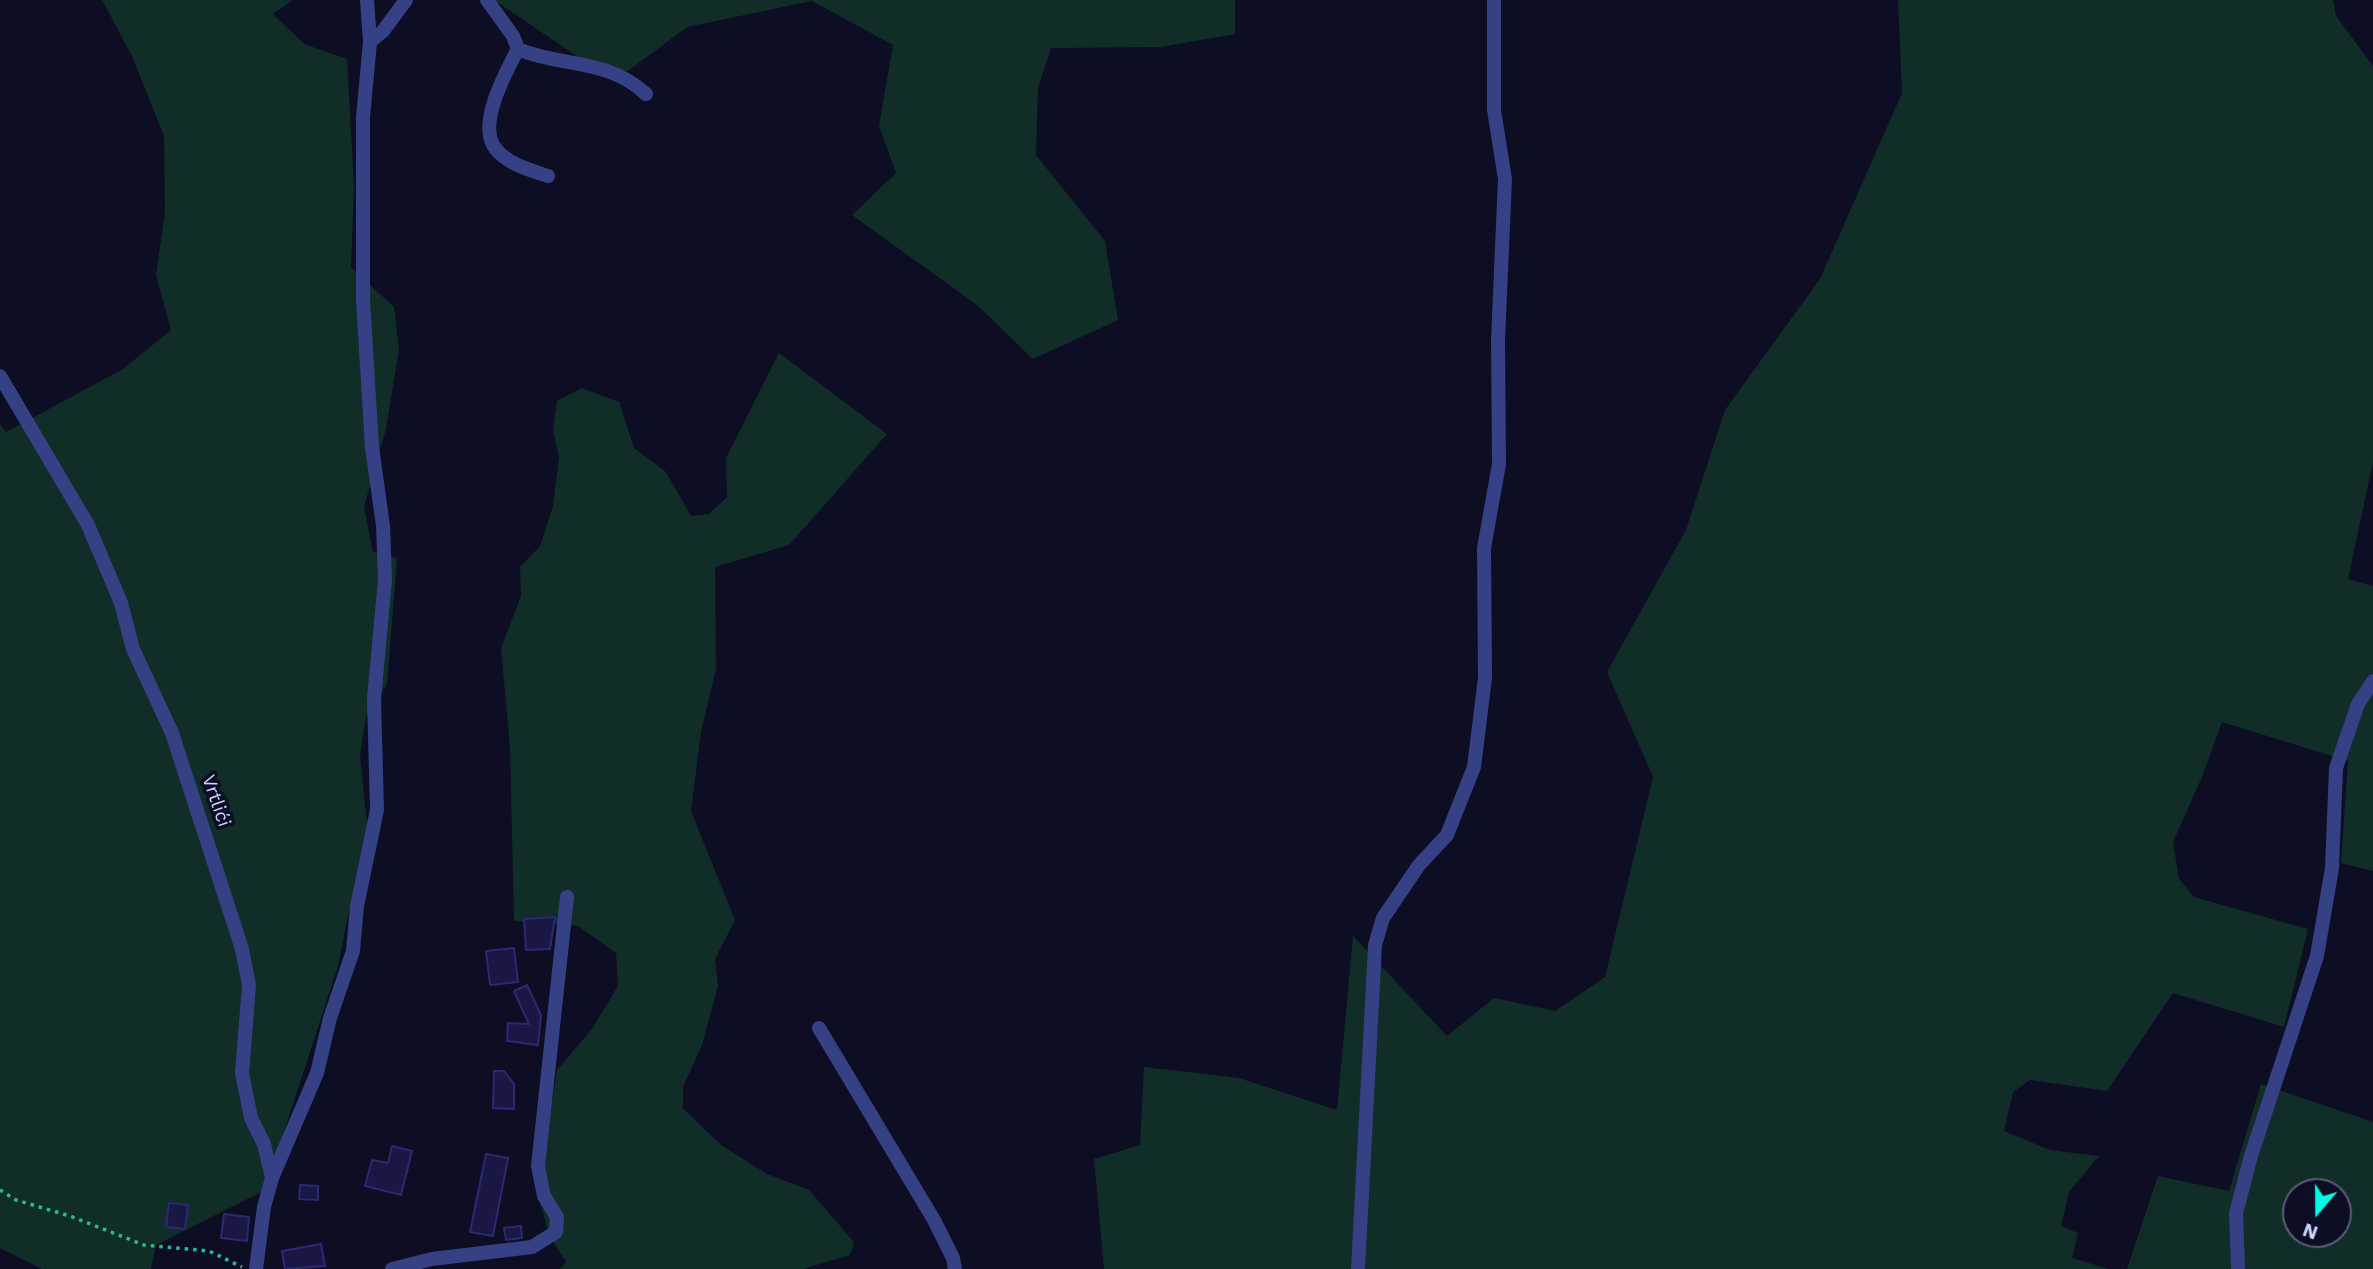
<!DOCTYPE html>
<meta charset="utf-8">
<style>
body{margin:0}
#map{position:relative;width:2373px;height:1269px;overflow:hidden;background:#0d0d24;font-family:"Work Sans",sans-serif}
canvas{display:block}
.north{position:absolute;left:2282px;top:1178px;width:70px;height:70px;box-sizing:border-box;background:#0d0d24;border:2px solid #5b5c7c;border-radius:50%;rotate:200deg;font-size:19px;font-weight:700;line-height:28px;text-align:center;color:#d0d3ff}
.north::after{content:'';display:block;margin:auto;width:24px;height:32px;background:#00fbe7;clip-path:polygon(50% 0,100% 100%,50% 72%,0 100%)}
</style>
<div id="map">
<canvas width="2373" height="1269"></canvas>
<div class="north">N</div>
</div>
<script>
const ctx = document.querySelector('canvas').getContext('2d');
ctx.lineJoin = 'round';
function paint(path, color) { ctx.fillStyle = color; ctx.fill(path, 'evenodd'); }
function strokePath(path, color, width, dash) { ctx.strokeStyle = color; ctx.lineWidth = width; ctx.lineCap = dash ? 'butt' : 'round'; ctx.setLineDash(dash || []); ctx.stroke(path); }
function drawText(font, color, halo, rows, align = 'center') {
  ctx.font = font + ' "Work Sans",sans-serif'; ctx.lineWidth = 7; ctx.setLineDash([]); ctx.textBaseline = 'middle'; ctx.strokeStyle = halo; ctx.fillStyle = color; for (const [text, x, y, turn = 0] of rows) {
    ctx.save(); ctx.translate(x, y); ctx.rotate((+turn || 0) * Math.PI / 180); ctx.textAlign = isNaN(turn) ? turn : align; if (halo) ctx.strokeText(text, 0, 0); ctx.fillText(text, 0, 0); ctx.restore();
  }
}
paint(new Path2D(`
 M102 0H293L273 14 304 44 347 59 354 186 351 267 394 307 399 349 386 429 364 507 373 552 397 558 387 685 366 716 360 755 367 823 338 966 265 1190 156 1245 151 1269H42L0 1248V424L6 432 123 369 171 330 156 275 165 212 164 136 132 56Z
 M494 0H1235V34L1161 47 1051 48 1038 88 1036 155 1105 241 1118 320 1033 359 977 305 852 215 896 173 879 126 893 45 812 1 687 27 628 71 590 65Z
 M1898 0H2333L2336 16 2373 66V462L2348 579 2373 586V871L2341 863 2348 761 2222 722 2202 777 2173 842 2179 879 2194 897 2308 929 2284 1027 2173 993 2107 1091 2030 1080 2013 1092 2004 1131 2050 1150 2099 1156 2069 1192 2061 1226 2078 1233 2072 1258 2109 1269H1104L1094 1159 1140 1145 1144 1067 1239 1078 1337 1110 1353 936 1447 1036 1494 998 1555 1011 1605 977 1653 777 1607 672 1686 530 1725 410 1820 279 1902 93Z
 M779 353 887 434 789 545 715 567 716 669 701 732 691 811 735 920 715 959 718 986 702 1045 683 1087V1108L721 1145 767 1174 809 1190 854 1242 850 1255 803 1269H560L566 1262 549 1235 538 1193 557 1070 592 1029 618 986 616 953 578 926 514 921 510 748 501 648 521 596 520 567 540 546 553 506 559 457 553 430 557 401 582 388 619 402 634 448 666 472 691 516 709 514 727 497 726 458Z
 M2261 1084 2373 1122V1269H2127L2158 1176 2229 1191ZM2296 1192H2338V1234H2296Z`), '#102e27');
const building = new Path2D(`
 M555 917 550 949 526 950 524 919Z
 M514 948 518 982 490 985 486 951Z
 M527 985 541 1015 538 1045 507 1041 508 1023 529 1024 514 991Z
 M494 1071H504L514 1084V1109L493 1108Z
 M392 1146 412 1151 401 1195 365 1186 372 1160 388 1163Z
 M486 1154 508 1158 493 1236 470 1232Z
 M300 1185 318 1186V1200L299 1199Z
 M169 1203 188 1205 185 1229 166 1227Z
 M224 1214 249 1217 247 1241 221 1238Z
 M521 1226 522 1238 506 1240 504 1228Z
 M321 1244 325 1266 285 1269 282 1251Z`);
paint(building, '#191845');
strokePath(building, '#2b2972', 2);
strokePath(new Path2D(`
 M0 1190 16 1200 70 1216 144 1245 209 1251 242 1267`), '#29b997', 3.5, [3.5, 5]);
strokePath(new Path2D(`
 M487 0 513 36 518 49C506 72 477 124 495 148 507 164 530 170 548 176
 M370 42 383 31 406 0
 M518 49C564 68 607 58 646 94
 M0 376 88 525 121 603 133 649 172 733 242 949 249 985 242 1073 251 1118 264 1144 272 1178 264 1207 256 1269
 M819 1028 934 1220 953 1258 955 1269
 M272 1178 317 1073 330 1018 353 951 357 906 377 810 374 699 385 580 383 526 372 447 363 301V117L370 42 367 0
 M392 1269 432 1259 532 1247 556 1232 557 1217 544 1196 538 1166 567 897
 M1358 1269 1375 945 1383 918 1419 865 1447 835 1474 767 1485 678 1484 548 1499 464 1498 340 1505 179 1494 110V0
 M2238 1269 2236 1213 2251 1156 2317 956 2332 868 2336 768 2358 704 2373 681`), '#364185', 14);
drawText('19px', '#d0d3ff', '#0d0d24', [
 ["Vrtlići",216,801,71]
]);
</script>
